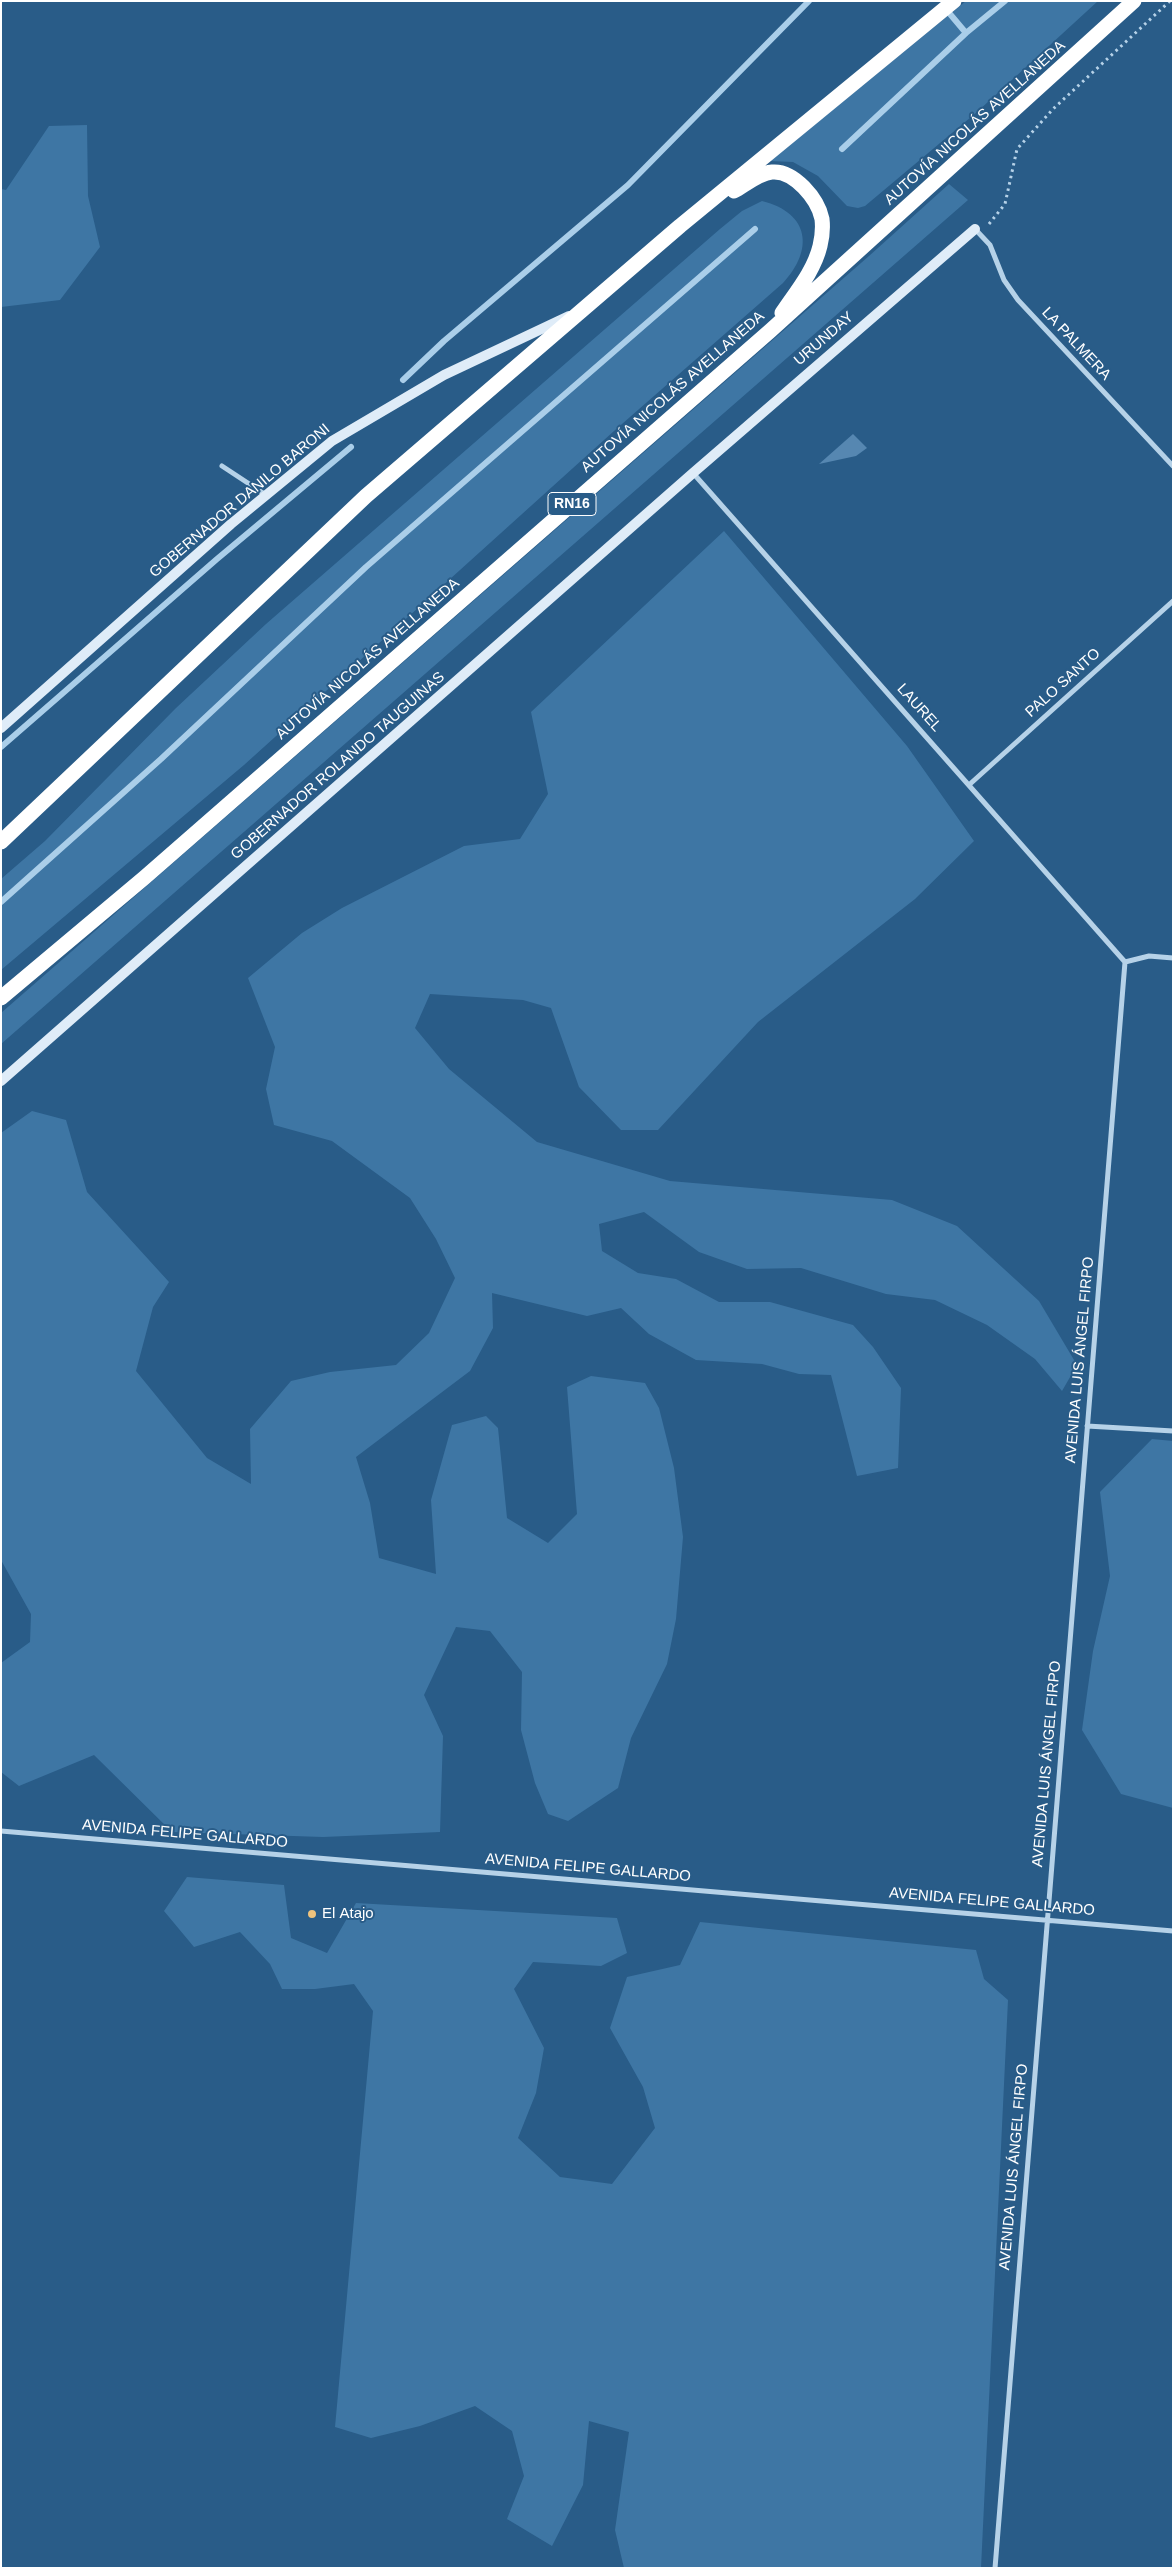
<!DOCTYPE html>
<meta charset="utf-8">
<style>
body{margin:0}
#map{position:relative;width:1174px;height:2569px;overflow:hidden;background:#295c88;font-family:Arial,sans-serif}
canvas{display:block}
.frame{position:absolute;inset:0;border:2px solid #fff;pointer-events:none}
</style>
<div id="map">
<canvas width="1174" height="2569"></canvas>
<div class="frame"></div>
</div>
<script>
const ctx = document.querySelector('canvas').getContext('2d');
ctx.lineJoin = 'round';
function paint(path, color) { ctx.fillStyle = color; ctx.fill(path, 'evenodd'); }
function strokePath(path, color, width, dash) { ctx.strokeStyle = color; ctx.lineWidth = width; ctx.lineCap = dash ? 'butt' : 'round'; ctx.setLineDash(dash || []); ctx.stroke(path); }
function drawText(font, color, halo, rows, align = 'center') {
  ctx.font = font + ' Arial,sans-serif'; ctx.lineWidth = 4; ctx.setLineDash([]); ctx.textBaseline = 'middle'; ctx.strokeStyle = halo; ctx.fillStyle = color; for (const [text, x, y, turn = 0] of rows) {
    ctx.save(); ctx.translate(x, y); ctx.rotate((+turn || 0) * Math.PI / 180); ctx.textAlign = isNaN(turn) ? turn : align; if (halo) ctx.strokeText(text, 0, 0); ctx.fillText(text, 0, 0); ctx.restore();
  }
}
paint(new Path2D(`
 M966 1H1098L977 112 865 206 858 208 847 206 818 176 793 162 770 161Z
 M87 125 88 196 100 247 60 300 1 307V189L6 190 49 126Z
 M949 184 968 200 1 1044V1013L869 256Z
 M762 201C810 213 814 250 783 283L614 431 244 765 1 970V879L45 841 176 708 266 624 720 229 742 211Z
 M724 531 907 746 974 841 915 899 758 1022 658 1130H621L579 1087 551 1008 523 1000 430 994 415 1028 449 1069 537 1142 670 1181 892 1200 957 1226 1039 1301 1077 1365 1062 1391 1035 1359 987 1325 935 1300 886 1294 801 1268 747 1269 699 1252 644 1212 599 1224 602 1251 638 1273 676 1279 719 1302H770L853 1325 873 1347 901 1388 898 1468 857 1476 831 1375 799 1374 762 1364 696 1360 649 1334 621 1308 587 1316 492 1293 493 1328 470 1371 356 1457 370 1503 379 1558 436 1574 431 1500 452 1425 486 1416 498 1428 507 1518 548 1543 577 1514 567 1387 591 1376 645 1383 659 1408 674 1468 683 1537 676 1619 667 1664 631 1738 618 1788 568 1821 548 1814 535 1783 521 1730 522 1672 490 1631 456 1627 424 1695 443 1736 440 1832 323 1837 172 1832 94 1755 19 1786 1 1772V1663L30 1642 31 1614 1 1560V1133L32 1111 66 1120 87 1192 169 1282 153 1307 136 1371 207 1458 251 1484 250 1429 291 1381 330 1372 396 1365 429 1333 455 1278 436 1239 410 1198 332 1141 274 1125 266 1089 275 1047 248 978 302 933 342 908 464 846 520 839 548 794 531 712Z
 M1152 1439 1173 1441V1808L1121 1794 1082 1730 1093 1651 1110 1576 1100 1492Z
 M187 1877 284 1885 291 1938 327 1953 356 1903 617 1918 627 1953 601 1966 533 1962 514 1989 544 2048 536 2093 518 2138 560 2177 612 2184 655 2128 643 2087 610 2028 627 1977 680 1965 700 1922 976 1950 984 1979 1008 2000 981 2568H624L615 2530 629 2432 589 2421 583 2485 552 2546 507 2519 524 2476 512 2431 475 2406 420 2426 371 2438 335 2427 373 2011 354 1984 315 1989H282L270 1964 240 1932 194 1947 164 1911Z`), '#3e76a4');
strokePath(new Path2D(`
 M950 14 966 33
 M842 149 966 33 1005 1
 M403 380 444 341 628 185 809 1
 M1 747 217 559 351 447
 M1 902 161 759 366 567 755 229`), '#aacee9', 6);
paint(new Path2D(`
 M853 434 867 448 856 456 819 464Z`), '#5687b1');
strokePath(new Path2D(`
 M989 224 1005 204 1017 149 1053 109 1170 1`), '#b6d2e8', 3, [2.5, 4]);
strokePath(new Path2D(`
 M975 229 990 245 1004 280 1018 300 1173 466
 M222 466 266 495
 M693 473 1125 962
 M970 784 1173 601
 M1125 962 1149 956 1173 958
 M1087 1426 1173 1431
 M1 1831 1173 1931
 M995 2568 1125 962`), '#b6d2e8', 5);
strokePath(new Path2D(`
 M1 728 231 524 332 441 444 375 569 316
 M1 1081 693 473 975 229`), '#dfecf8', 10);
strokePath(new Path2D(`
 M734 191C745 185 759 173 772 172 794 170 818 199 822 219 823 228 822 238 820 246 814 271 796 292 782 313
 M1 842 366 496 680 226 954 1
 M1 998 144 878 770 331 1134 1`), '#fff', 15);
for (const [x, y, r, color] of [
 [312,1914,5,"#efc37d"]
]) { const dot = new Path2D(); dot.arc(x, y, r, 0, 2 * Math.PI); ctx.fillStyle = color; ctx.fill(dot); strokePath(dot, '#295c88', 2); }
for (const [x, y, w] of [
 [572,504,48]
]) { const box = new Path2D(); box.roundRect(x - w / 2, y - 11.5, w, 23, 4); ctx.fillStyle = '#295c88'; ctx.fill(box); strokePath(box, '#fff', 1); }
drawText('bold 14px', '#fff', null, [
 ["RN16",572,504]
]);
drawText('15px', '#fff', '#295c88', [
 ["AUTOVÍA NICOLÁS AVELLANEDA",975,123,-42],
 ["URUNDAY",824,339,-41],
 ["LA PALMERA",1076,344,47],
 ["AUTOVÍA NICOLÁS AVELLANEDA",673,392,-41],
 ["GOBERNADOR DANILO BARONI",240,501,-40],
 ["AUTOVÍA NICOLÁS AVELLANEDA",368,659,-41],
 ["PALO SANTO",1063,683,-42],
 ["LAUREL",919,708,48],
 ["GOBERNADOR ROLANDO TAUGUINAS",338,766,-41],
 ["AVENIDA LUIS ÁNGEL FIRPO",1080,1360,-85],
 ["AVENIDA LUIS ÁNGEL FIRPO",1047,1764,-85],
 ["AVENIDA FELIPE GALLARDO",185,1834,5],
 ["AVENIDA FELIPE GALLARDO",588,1868,5],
 ["AVENIDA FELIPE GALLARDO",992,1902,5],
 ["AVENIDA LUIS ÁNGEL FIRPO",1014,2167,-85]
]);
drawText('15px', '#fff', '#295c88', [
 ["El Atajo",322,1914]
], 'left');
</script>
